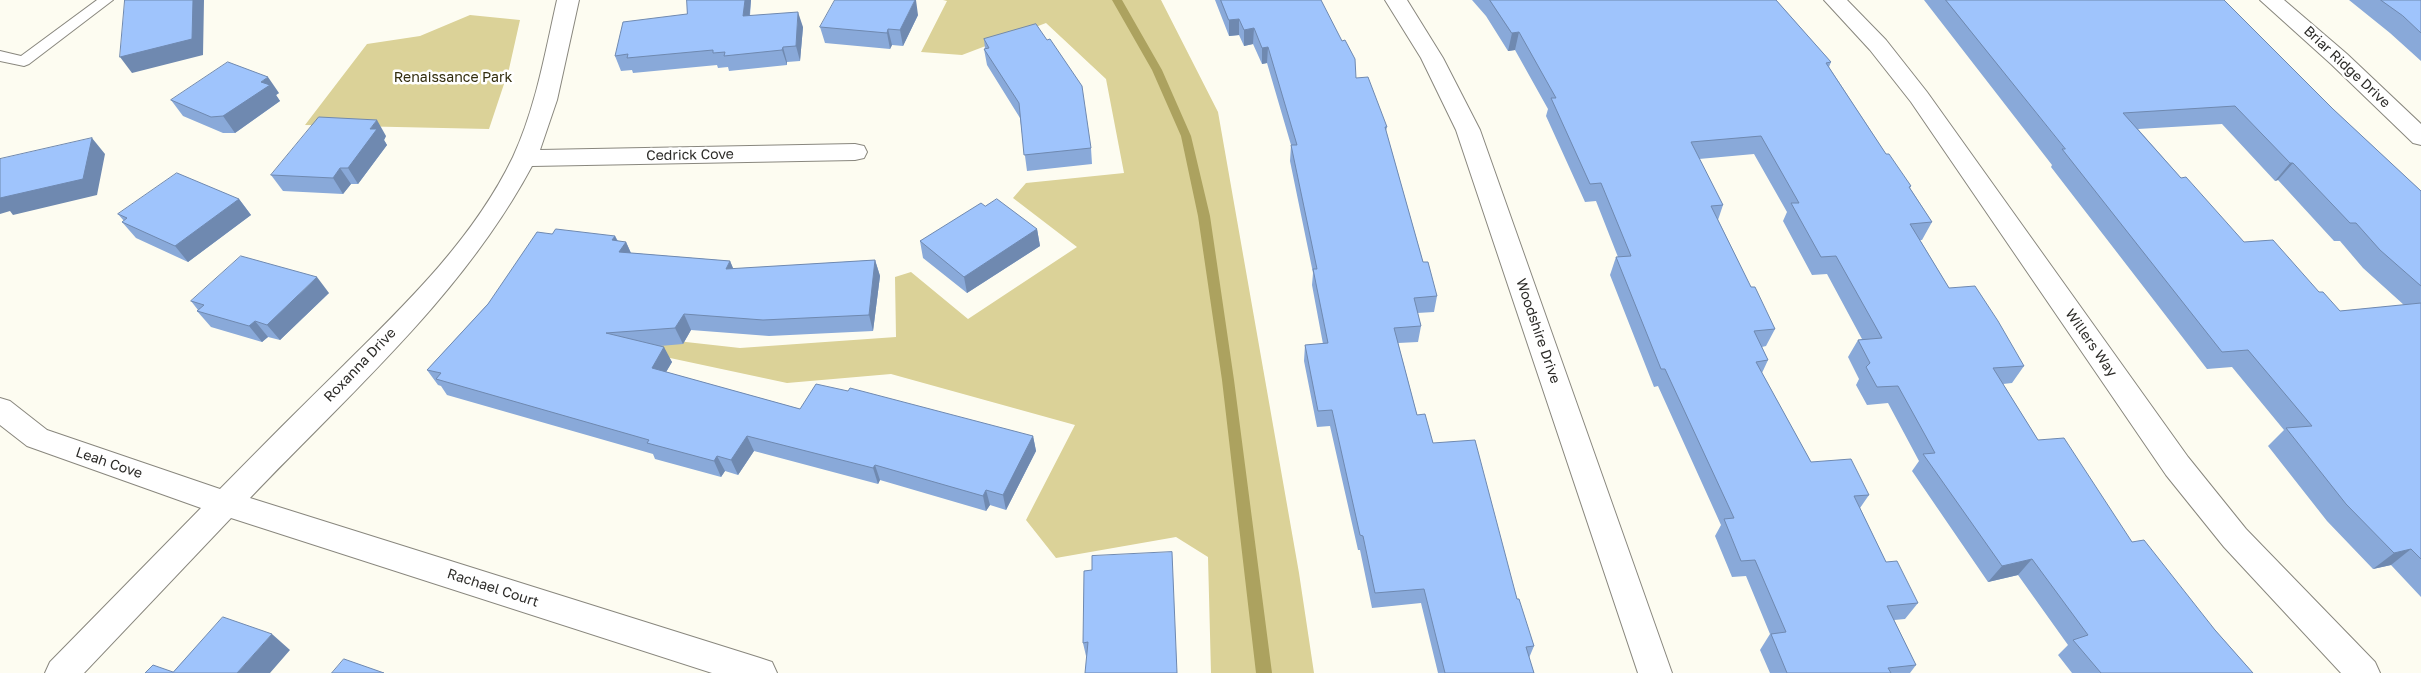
<!DOCTYPE html>
<style>
body{margin:0}
canvas{display:block;background:#fdfcf1}
</style>
<canvas width="2421" height="673"></canvas>
<script>
const ctx = document.querySelector('canvas').getContext('2d');
ctx.lineJoin = 'round';
function paint(path, color) { ctx.fillStyle = color; ctx.fill(path, 'evenodd'); }
function strokePath(path, color, width, dash) { ctx.strokeStyle = color; ctx.lineWidth = width; ctx.lineCap = dash ? 'butt' : 'round'; ctx.setLineDash(dash || []); ctx.stroke(path); }
function drawText(font, color, halo, rows, align = 'center') {
  ctx.font = font + ' "Golos Text",sans-serif'; ctx.lineWidth = 5; ctx.setLineDash([]); ctx.textBaseline = 'middle'; ctx.strokeStyle = halo; ctx.fillStyle = color; for (const [text, x, y, turn = 0] of rows) {
    ctx.save(); ctx.translate(x, y); ctx.rotate((+turn || 0) * Math.PI / 180); ctx.textAlign = isNaN(turn) ? turn : align; if (halo) ctx.strokeText(text, 0, 0); ctx.fillText(text, 0, 0); ctx.restore();
  }
}
paint(new Path2D(`
 M943 0H1161L1218 112 1299 573 1314 673H1211L1208 557 1176 537 1056 558 1026 520 1075 425 891 374 787 383 497 321 740 348 896 337 895 277 911 272 968 319 1077 247 1013 198 1026 183 1124 173 1106 79 1046 23 962 55 921 52 947 1Z
 M470 15 520 20 509 69 489 129 305 125 367 44 420 36Z`), '#dbd298');
paint(new Path2D(`
 M1112 0H1122L1162 70 1191 136 1210 216 1234 380 1272 673H1256L1222 380 1198 216 1181 136 1152 70Z`), '#aca25f');
const service = new Path2D(`
 M97 0H113L29 64 24 66 0 61V51L21 56Z`);
const minor = new Path2D(`
 M557 0H579L557 100 540 150 855 144 864 146 867 152 864 158 855 160 532 166C463 295 350 393 250 498L760 658 772 662 777 673H712L231 518 84 673H45L50 662 201 508 27 446 0 425V398L10 401 47 430 220 489C261 447 302 406 344 365 407 303 474 238 513 157 536 107 545 53 557 0Z
 M1385 0H1407L1443 58 1480 130 1672 673H1638L1456 130 1421 58Z
 M1824 0H1847L1886 40 1927 92 2188 457 2246 529 2375 662 2380 673H2341L2224 547 2166 475 1911 102 1870 50Z
 M2260 0H2284L2347 54 2421 124V145L2413 143 2331 64Z`);
strokePath(service, '#89877e', 2);
strokePath(minor, '#89877e', 2);
paint(service, '#fff');
paint(minor, '#fff');
paint(new Path2D(`
 M687 0H751L750 16 803 27 800 61 787 62V65L729 71 728 67 718 68 717 65 633 73 632 70 621 71 615 56 687 14Z
 M1215 0H1321L1356 78 1387 127 1386 131 1423 262 1437 296 1434 312 1417 313 1421 326 1418 342 1398 343 1417 415 1433 443 1517 599 1534 646 1529 658 1534 673H1438L1421 603 1372 608 1360 550H1358L1330 426 1317 427 1304 361 1305 345 1323 344 1312 285 1313 273 1290 161 1291 145 1267 63 1262 64 1253 44 1244 46 1239 35 1229 36Z
 M1472 0H1776L1831 62 1829 67 1886 154 1911 186 1910 188 1932 222 1922 240H1920L1949 288 2024 366 2012 383 2003 384 2038 440 2132 542 2215 630 2253 673H2072L2058 655 2068 645 2018 575 1988 582 1912 471 1919 461 1888 403 1867 405 1856 385 1859 379 1848 357 1858 340 1862 339 1827 274 1812 275 1783 221 1787 212 1754 154 1699 159 1723 205 1718 220 1751 287 1775 329 1766 346 1762 347 1768 360 1762 373 1811 462 1869 495 1860 508 1886 562 1918 603 1905 619 1894 620 1916 665 1910 673H1770L1760 650 1770 634 1746 576 1732 577 1715 536 1721 525 1658 386 1654 387 1610 275 1616 257H1618L1596 201 1585 202 1546 116 1548 109 1515 50 1508 51 1486 16Z
 M1924 0H2224L2333 109 2421 191V597L2391 565 2373 569 2327 521 2268 446 2284 430 2232 367 2207 369 2051 167 2052 165ZM2222 124 2275 181 2278 180 2334 241H2340L2363 268 2404 305 2340 311 2319 292 2244 242 2181 178 2138 129Z
 M2349 0H2421V61L2390 33Z
 M918 15 903 46 892 45 890 49 825 43 820 27Z
 M984 39 1091 148 1092 164 1027 171 1020 118 987 65 984 49H985Z
 M279 93 276 95 280 101 235 133H223L183 116 171 100Z
 M386 136 384 140 387 145 358 184H351L343 194 283 191 271 175Z
 M239 199 251 215 188 262 136 238 122 222 124 221 118 214Z
 M985 206 1037 229 1040 246 967 293 923 258 920 241Z
 M552 234 615 236 618 241 626 242 631 253 730 261 733 269 875 260 880 276 873 331 769 336 691 330 683 344 660 346 672 362 666 372 800 409 1033 436 1036 451 1006 510 990 505 986 511 880 480 878 484 754 451 738 475 725 471 721 477 655 459 653 454 447 395 441 386 438 385 427 370Z
 M329 293 280 340 268 337 262 342 211 327 197 311 198 310 191 301Z
 M1172 552 1086 656 1083 643 1092 570Z`), '#89a9d9');
paint(new Path2D(`
 M193 0H204L203 55 132 73 120 57Z
 M745 0H751L748 31 743 16Z
 M915 0H916L918 15 903 46 900 30Z
 M798 12 803 27 800 61 796 46Z
 M1239 19V35L1229 36V20Z
 M1254 28 1253 44 1244 46V30Z
 M888 29 892 45 890 49 887 33Z
 M1519 32 1515 50 1508 51 1512 33Z
 M783 47 787 62V65L782 50Z
 M1268 47 1267 63 1262 64V48Z
 M268 77 279 93 276 95 280 101 235 133 223 116 261 82Z
 M377 120 386 136 384 140 387 145 358 184 348 168 370 129Z
 M92 138 105 154 97 195 13 215 10 211 0 214V195Z
 M2290 163H2293L2278 180 2275 181Z
 M340 168 351 184 343 194 333 178Z
 M239 199 251 215 188 262 175 246Z
 M1037 229 1040 246 967 293 964 277Z
 M615 236 621 249 626 242 633 258 627 268 612 240Z
 M875 260 880 276 873 331 869 315Z
 M730 261 737 277 726 269Z
 M317 277 329 293 280 340 267 325Z
 M684 314 691 330 683 344 675 328Z
 M255 321 268 337 262 342 249 326Z
 M664 347 672 362 659 384 652 368Z
 M747 436 754 451 738 475 731 460Z
 M1033 436 1036 451 1006 510 1003 495Z
 M717 456 725 471 721 477 714 461Z
 M875 465 880 480 878 484 873 468Z
 M986 490 990 505 986 511 983 496Z
 M2411 549 2391 565 2373 569 2394 553Z
 M2032 559 2018 575 1988 582 2002 566Z
 M272 634 290 650 270 673H237Z`), '#6f89b0');
const building = new Path2D(`
 M125 0H193L192 39 120 57Z
 M687 0H745L743 16 798 12 796 46 783 47 782 50 724 56 725 52 713 53V50L627 58 628 54 615 56 623 22 687 14Z
 M835 0H915L900 30 888 29 887 33 820 27Z
 M1221 0H1321L1342 41 1345 40 1355 59 1356 78 1368 77 1387 127H1385L1423 262H1428L1437 296 1414 298 1421 326 1394 328 1417 415 1425 414 1433 443 1475 440 1517 599H1519L1534 646 1526 647 1534 673H1445L1424 589 1375 593 1363 536 1360 535 1332 410 1318 411 1305 345 1328 343 1313 269H1317L1291 145H1297L1268 47 1262 48 1254 28 1244 30 1239 19 1229 20Z
 M1490 0H1776L1831 62 1826 63 1886 154H1889L1911 186 1909 187 1932 222 1910 224 1949 288 1975 286 1998 321 2024 366 1993 368 2038 440 2064 438 2132 542 2144 540 2215 630 2253 673H2101L2073 640 2088 635 2032 559 2002 566 1923 454 1935 453 1898 386 1877 387 1866 367 1870 363 1858 340 1882 338 1836 256 1821 257 1791 203H1799L1761 136 1691 142 1723 205 1711 206 1751 287H1755L1775 329 1754 331 1768 360 1756 362 1811 462 1851 459 1869 495 1854 496 1886 562 1897 561 1918 603 1887 606 1916 665 1888 668 1891 673H1787L1771 634 1786 632 1755 560 1741 561 1724 519 1734 518 1665 369H1661L1616 257 1631 256 1601 183 1590 184 1551 98H1556L1519 32 1512 33Z
 M1946 0H2224L2333 109 2421 191V286L2380 250 2356 223H2350L2293 163H2290L2235 106 2123 113 2181 178 2186 177 2244 242 2273 240 2319 292H2323L2340 311 2421 303V559L2411 549 2394 553 2346 504 2286 428 2312 426 2248 350 2222 352 2062 149H2065Z
 M2381 0H2421V33L2403 16Z
 M1036 24 1047 40 1050 39 1082 86 1091 148 1024 155 1019 103 984 49 989 48 984 39Z
 M228 62 268 77 261 82 270 85 223 116 211 117 171 100Z
 M319 117 377 120 370 129H377L348 168H340L333 178 271 175Z
 M92 138 83 179 0 198V159Z
 M177 173 239 199 175 246 122 222 127 218 118 214Z
 M997 199 1037 229 964 277 920 241 981 203 985 206Z
 M556 229 615 236 612 240 626 242 619 252 730 261 726 269 875 260 869 315 763 320 684 314 675 328 606 333 664 347 652 368 800 409 816 384 848 391 850 388 1033 436 1003 495 986 490 983 496 875 465 873 468 747 436 731 460 717 456 714 461 647 443 649 440 436 379 441 373 427 370 488 304 537 232 552 234Z
 M241 256 317 277 267 325 255 321 249 326 197 311 204 305 191 301Z
 M1172 552 1177 673H1085L1088 642 1083 643 1084 571 1092 570V556Z
 M223 617 272 634 237 673H145L153 665 173 672Z
 M344 659 384 673H332Z`);
paint(building, '#9fc4fc');
strokePath(building, '#6f89b0', 1);
drawText('14px', '#2c2b28', '#fff', [
 ["Briar Ridge Drive",2347,67,43],
 ["Cedrick Cove",690,155,-1],
 ["Woodshire Drive",1538,331,71],
 ["Willers Way",2091,343,55],
 ["Roxanna Drive",360,365,-46],
 ["Leah Cove",109,463,19],
 ["Rachael Court",493,588,18]
]);
drawText('14px', '#322d0e', '#fff', [
 ["Renaissance Park",453,78]
]);
</script>
